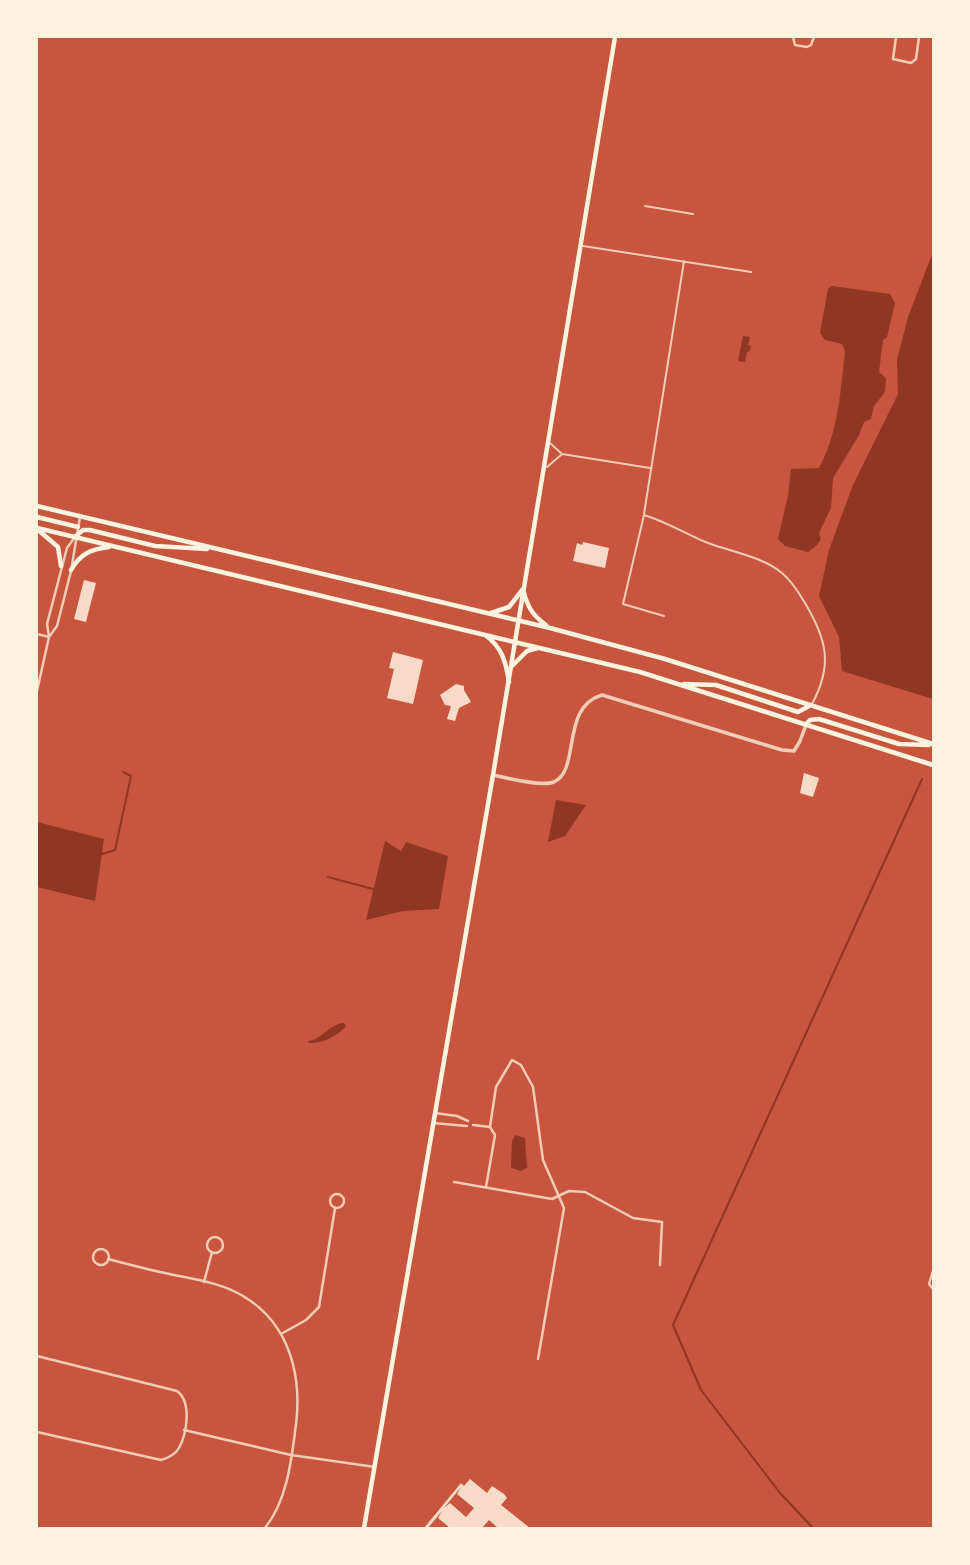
<!DOCTYPE html>
<style>
body{margin:0}
#map{position:relative;width:970px;height:1565px;overflow:hidden;background:#c8553d;font-family:Figtree,sans-serif}
canvas{display:block}
.frame{position:absolute;inset:0;border:38px solid #fff3e0;pointer-events:none}
</style>
<div id="map">
<canvas width="970" height="1565"></canvas>
<div class="frame"></div>
</div>
<script>
const ctx = document.querySelector('canvas').getContext('2d');
ctx.lineJoin = 'round';
function paint(path, color) { ctx.fillStyle = color; ctx.fill(path, 'evenodd'); }
function strokePath(path, color, width, dash) { ctx.strokeStyle = color; ctx.lineWidth = width; ctx.lineCap = dash ? 'butt' : 'round'; ctx.setLineDash(dash || []); ctx.stroke(path); }
paint(new Path2D(`
 M933 252V699L842 671 839 637 819 596 829 550 853 485 898 394 897 360 908 317Z
 M832 286 890 294 895 303 887 337 883 340 879 372 886 378 885 392 874 406 871 419 864 422 859 435 833 478 831 508 819 533 821 539 817 545 808 552 785 546 778 539 788 496 791 469 819 468C838 434 841 389 845 351L842 344 825 340 820 333 828 289Z
 M743 336 750 337 748 345 751 346 750 351 747 352 745 362 738 361Z
 M556 800 586 805 565 836 548 842Z
 M37 822 104 839 95 901 37 887Z
 M385 841 401 851 406 842 448 856 439 909 403 911 366 920Z
 M344 1023 346 1026C338 1036 321 1044 309 1043L308 1041C322 1040 329 1024 344 1023Z
 M515 1135 525 1138 527 1168 521 1171 511 1168 512 1141Z`), '#8f3625');
strokePath(new Path2D(`
 M102 854 115 850 131 776 123 772
 M328 877 373 889
 M813 1528 780 1493 701 1390 673 1325 922 779`), '#8f3625', 2);
paint(new Path2D(`
 M583 542 609 548 605 568 573 561 577 543 582 545Z
 M84 580 96 583 86 622 74 619Z
 M393 652 423 660 413 704 387 698 394 669 389 668Z
 M456 684 464 686V690L471 702 459 708 455 721 447 719 451 706 445 705 440 695Z
 M804 773 819 778 813 797 800 793Z
 M470 1479 487 1493 492 1486 504 1494 507 1498 501 1505 530 1528H498L489 1520 482 1528H450L438 1518 442 1511 428 1528H424L461 1483 464 1486ZM461 1487 457 1494 474 1508 466 1517 450 1503 444 1508Z`), '#f7dbc8');
strokePath(new Path2D(`
 M645 206 693 214
 M583 246 751 272
 M550 443 562 454 650 468
 M547 467 561 455
 M644 514 684 261
 M664 616 623 604 644 515C667 522 686 534 708 543 732 552 763 557 782 573 792 581 799 593 805 603 827 640 833 665 812 704`), '#f1ccb7', 2);
strokePath(new Path2D(`
 M793 37 795 45 807 47 811 45 814 37
 M896 37 893 59 911 63 916 59 919 37
 M72 565 80 517
 M37 634 49 637
 M49 637 57 626 71 571
 M37 691 49 637 47 624 67 548 75 537
 M435 1113 457 1116 468 1121
 M433 1123 467 1126
 M473 1125 490 1127 495 1135 486 1187
 M490 1127 496 1087 512 1060 521 1065 533 1087 543 1160 564 1208 538 1359
 M454 1182 552 1199 569 1191 585 1192 633 1218 662 1222 660 1265
 M330 1201a7 7 0 1 1 14 0a7 7 0 1 1-14 0Z
 M207 1245a8 8 0 1 1 16 0a8 8 0 1 1-16 0Z
 M93 1257a8 8 0 1 1 16 0a8 8 0 1 1-16 0Z
 M108 1259C127 1264 146 1269 165 1273 191 1279 220 1282 243 1296 292 1325 303 1380 295 1432 291 1464 286 1502 265 1528
 M933 1271 929 1284 933 1289
 M204 1282 212 1252
 M281 1334 306 1320 319 1307 335 1208
 M37 1356 177 1391C192 1402 187 1433 179 1448 175 1455 168 1458 161 1460L37 1432
 M184 1430 291 1455 375 1467`), '#f1ccb7', 2.5);
strokePath(new Path2D(`
 M493 775C507 778 541 787 554 782 581 770 560 707 602 695L782 750 794 751 800 741 806 725`), '#f1ccb7', 3.5);
strokePath(new Path2D(`
 M364 1528 493 775 615 37`), '#fff3e0', 4.5);
strokePath(new Path2D(`
 M37 506 550 628 665 659 933 744
 M37 517 78 527
 M37 528 640 672 933 765
 M37 529 58 547 61 566
 M76 536 83 530H90L155 546 207 549
 M71 570C80 554 91 549 109 547
 M523 589C527 606 532 615 546 625
 M491 613 509 607 523 589
 M485 635C502 647 506 662 509 682
 M511 667 527 651 538 648
 M684 684 716 685 798 712 811 705
 M806 724 810 720 819 719 899 744 929 745`), '#fff3e0', 4.5);
</script>
